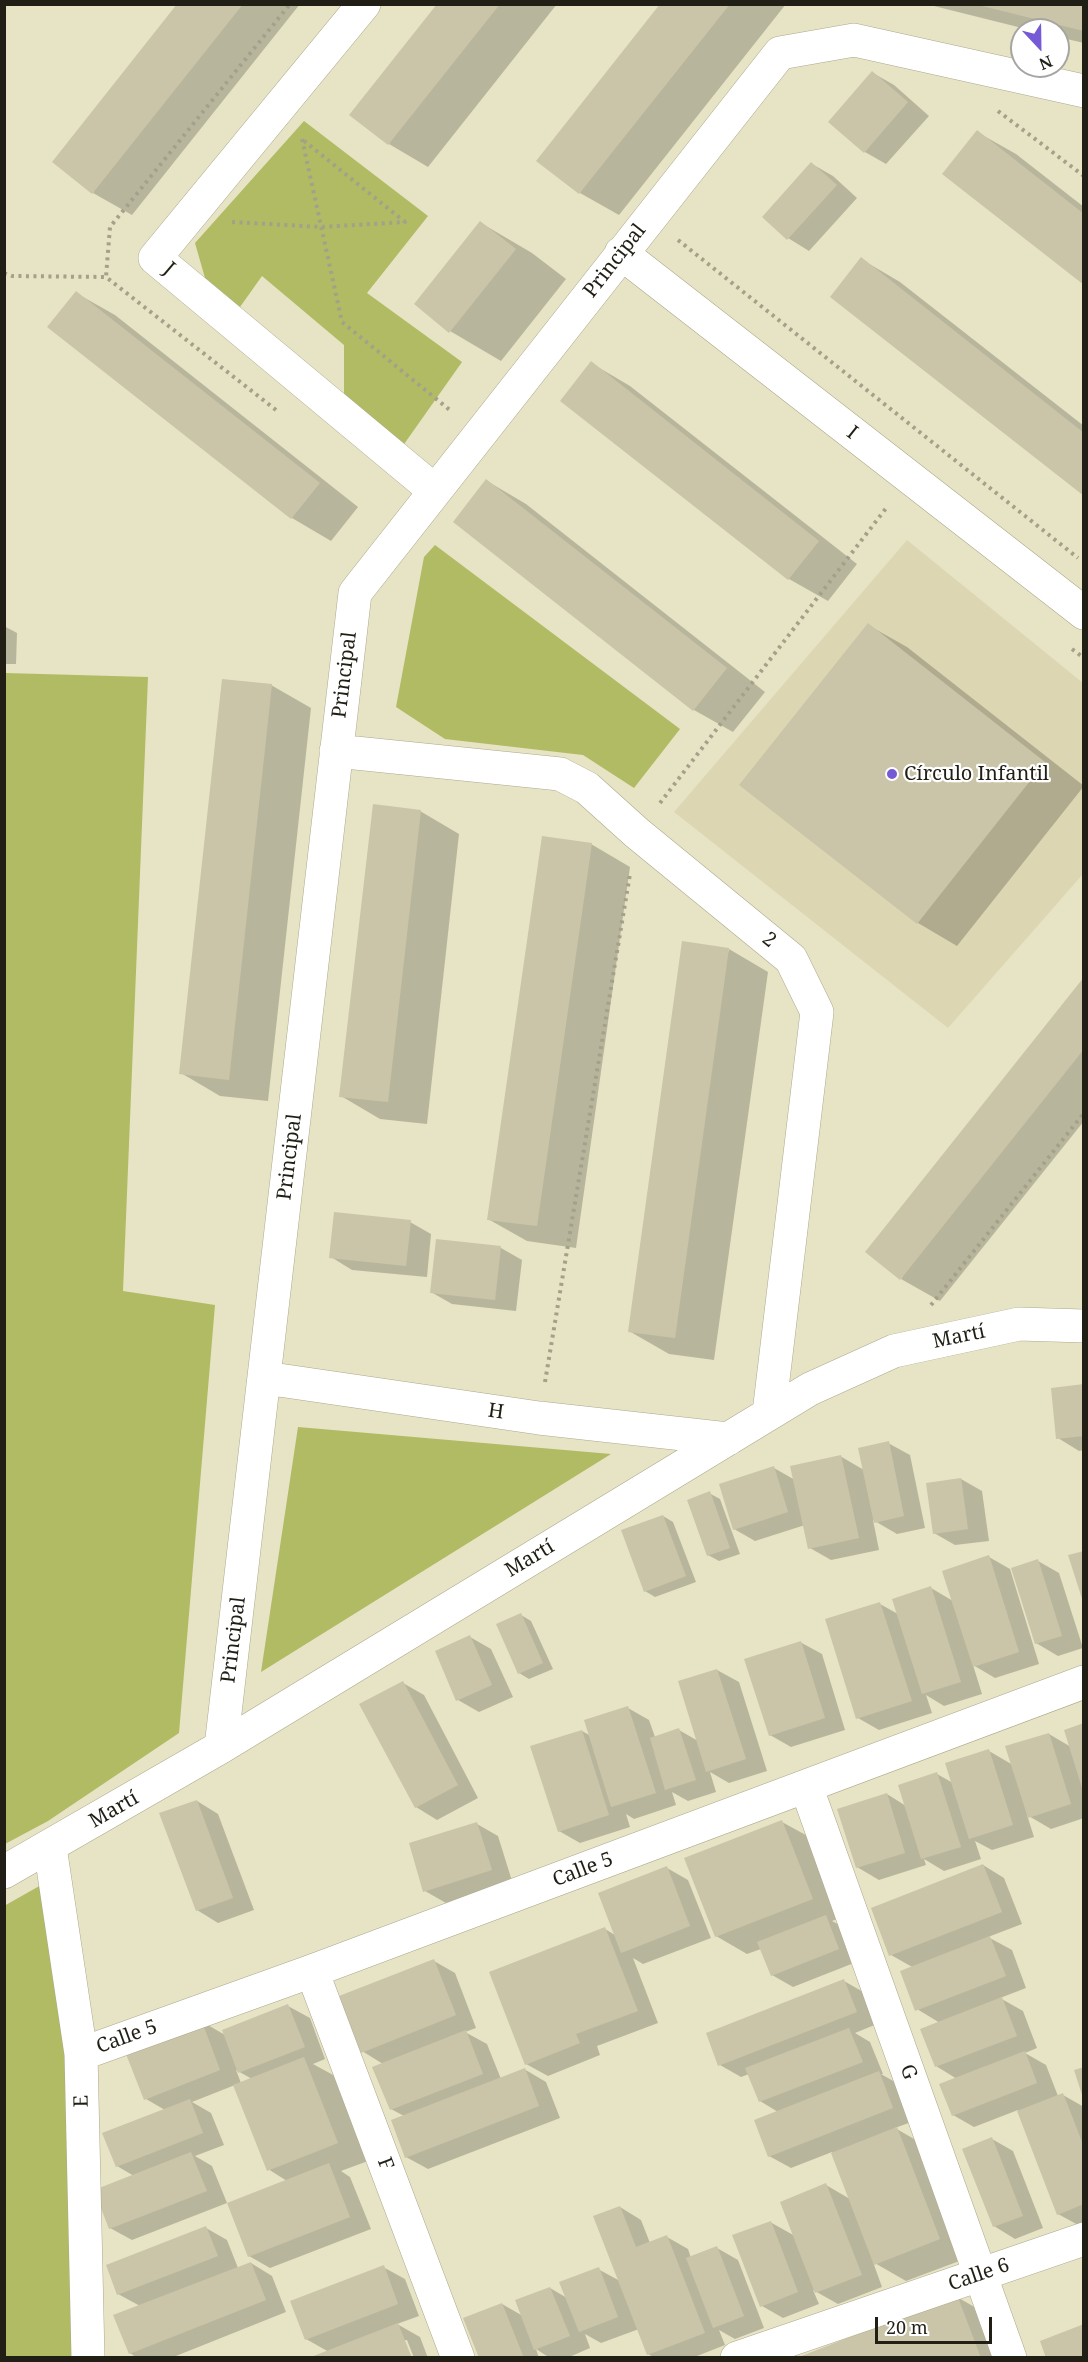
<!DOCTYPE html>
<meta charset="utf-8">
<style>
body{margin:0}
#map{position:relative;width:1088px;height:2362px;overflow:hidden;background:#e7e3c5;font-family:"Noto Serif",serif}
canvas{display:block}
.frame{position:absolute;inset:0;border:6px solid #211f15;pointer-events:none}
.north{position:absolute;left:1010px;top:18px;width:60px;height:60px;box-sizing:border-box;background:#fff;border:2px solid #a6a5a1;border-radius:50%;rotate:158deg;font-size:16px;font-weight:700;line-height:24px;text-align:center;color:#211f15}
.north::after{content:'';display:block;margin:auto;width:21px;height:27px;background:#7659d4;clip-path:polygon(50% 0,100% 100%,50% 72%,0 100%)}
.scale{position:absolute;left:875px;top:2317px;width:117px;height:27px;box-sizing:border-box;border:3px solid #211f15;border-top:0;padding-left:8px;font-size:18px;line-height:21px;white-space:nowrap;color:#211f15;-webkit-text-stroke:4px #fff;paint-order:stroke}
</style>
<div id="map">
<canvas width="1088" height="2362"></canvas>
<div class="frame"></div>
<div class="north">N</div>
<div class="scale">20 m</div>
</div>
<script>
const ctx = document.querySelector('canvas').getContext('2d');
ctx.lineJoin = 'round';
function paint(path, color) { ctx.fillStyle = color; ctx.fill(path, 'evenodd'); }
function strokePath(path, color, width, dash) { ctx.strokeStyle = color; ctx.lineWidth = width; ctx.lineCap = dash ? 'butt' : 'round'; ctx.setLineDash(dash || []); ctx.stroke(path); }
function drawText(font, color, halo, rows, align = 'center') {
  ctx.font = font + ' "Noto Serif",serif'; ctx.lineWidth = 4.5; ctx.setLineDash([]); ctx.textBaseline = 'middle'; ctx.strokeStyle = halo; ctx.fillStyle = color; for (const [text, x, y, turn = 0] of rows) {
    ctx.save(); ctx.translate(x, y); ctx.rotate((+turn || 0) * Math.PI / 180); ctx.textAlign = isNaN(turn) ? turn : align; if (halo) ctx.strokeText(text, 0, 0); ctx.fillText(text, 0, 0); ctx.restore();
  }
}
paint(new Path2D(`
 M907 540 1083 683V874L948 1028 674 812Z`), '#ddd6b3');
paint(new Path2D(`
 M304 121 428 216 367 293 462 362 402 447 344 399V345L262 276 240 307 205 278 195 243Z
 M435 545 680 729 634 788 583 755 445 739 396 707 424 557Z
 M5 673 148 677 123 1291 215 1305 179 1733 48 1821 5 1844Z
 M298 1427 611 1454 261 1672Z
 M50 1880 79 2028 87 2357H5L4 1906Z`), '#b0bb63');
paint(new Path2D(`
 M179 4H300L132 215 93 193Z
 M439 4H557L428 167 389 144Z
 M662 4H786L619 215 580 193Z
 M926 4H1084V43L1058 37V30H1030Z
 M873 73 894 85 929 116 886 164 865 152Z
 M977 132 1016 154 1084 207V284Z
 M812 164 833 176 857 198 809 251 788 238Z
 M481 223 532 253 566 279 501 361 450 331Z
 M861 259 900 282 1084 426V494Z
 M76 293 115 315 358 507 331 541 292 518 49 326Z
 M591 363 630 386 857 564 828 601 789 579Z
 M487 481 526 504 765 692 733 732 694 710Z
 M868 625 907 647 1084 786 957 946 918 923Z
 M4 626 17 633 16 664H4Z
 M271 685 311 708 268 1101 220 1096 181 1073Z
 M420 811 459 834 427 1124 380 1119 341 1096Z
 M591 844 630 867 576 1248 527 1241 488 1219Z
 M729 949 768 972 714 1360 669 1354 629 1331Z
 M1084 979V1121L940 1301 901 1279Z
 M410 1222 431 1234 427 1277 352 1270 331 1257Z
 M437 1241 501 1248 522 1260 516 1311 452 1304 431 1292Z
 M1084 1386V1450L1079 1451 1058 1438Z
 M888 1443 910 1455 925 1528 897 1534 873 1520 879 1550 831 1560 810 1548 805 1525 755 1541 734 1529 774 1468 795 1480 840 1456 864 1470Z
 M961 1479 982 1491 989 1541 955 1545 934 1533Z
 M709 1493 720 1499 740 1554 719 1561 708 1555Z
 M663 1516 673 1522 696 1582 655 1597 645 1591Z
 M989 1557 1010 1569 1039 1664 995 1678 973 1665 982 1694 944 1706 926 1695 932 1713 879 1730 858 1718 880 1604 898 1614 931 1588 953 1601Z
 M1038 1561 1059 1573 1083 1648 1058 1656 1036 1643Z
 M521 1615 531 1621 553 1669 529 1679 519 1673Z
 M470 1637 491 1649 513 1697 479 1712 458 1700Z
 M800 1642 822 1654 845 1730 791 1747 770 1735Z
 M717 1670 739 1682 767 1771 729 1783 710 1772 716 1792 688 1801 672 1792 676 1805 634 1819 626 1814 630 1827 580 1843 559 1831 582 1731 591 1736 628 1708 649 1720 655 1737 679 1730 698 1741Z
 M403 1683 424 1695 478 1798 437 1820 416 1807Z
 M1084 1725V1818L1051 1829 1027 1815 1034 1837 992 1850 975 1841 981 1859 944 1871 924 1859 926 1865 879 1880 857 1867 887 1794 906 1806 937 1774 953 1783 989 1751 1013 1765 1049 1734 1071 1747Z
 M197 1801 218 1814 254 1910 218 1923 197 1910Z
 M782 1822 813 1839 843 1917 832 1921 847 1929 859 1961 793 1987 772 1975 761 1949 747 1954 716 1936Z
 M477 1824 498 1836 512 1881 446 1903 425 1891Z
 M983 1865 1004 1878 1022 1924 988 1937 1012 1950 1026 1988 1000 1998 1023 2011 1037 2048 1025 2053 1046 2065 1058 2096 1063 2095 1084 2107V2224L1080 2226 1058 2214 1018 2110 974 2127 953 2115 957 2079 936 2066 940 2023 917 2009 914 1968 891 1955Z
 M667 1868 688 1880 711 1938 643 1964 633 1958 658 2023 597 2046 600 2055 548 2076 526 2064 605 1929 615 1935Z
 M434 1961 455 1973 476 2028 465 2032 487 2044 501 2079 524 2069 546 2082 560 2118 428 2169 406 2157 404 2116 391 2109 383 2064 362 2051Z
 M844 1981 865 1993 877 2024 855 2033 870 2042 883 2074H881L900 2085 914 2121 895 2128 928 2147 970 2257 906 2281 873 2262 882 2287 838 2304 813 2290 819 2304 783 2318 762 2306 770 2222 795 2236 826 2185 850 2199 832 2152 791 2168 769 2156 778 2112 760 2101 749 2074 741 2077 720 2065Z
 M288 2006 310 2018 325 2059 313 2064 335 2076 368 2161 341 2171 350 2177 371 2229 270 2268 249 2256 287 2181 268 2169 235 2085 192 2102 211 2113 224 2145 195 2156 212 2166 227 2203 132 2240 110 2228 134 2176 117 2166 165 2110 146 2099 201 2021 225 2035ZM236 2070 252 2079 241 2083Z
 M992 2139 1013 2151 1043 2228 1015 2239 994 2226Z
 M620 2207 641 2220 650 2243 667 2237 688 2249 691 2258 717 2248 738 2260 764 2328 735 2339 719 2330 725 2345 692 2358H655L648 2354 639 2329 601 2343 585 2334 590 2348 567 2358H550L536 2349 539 2358H481L502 2304 523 2316 550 2288 567 2298 598 2269 620 2281Z
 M206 2228 227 2240 238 2268 251 2263 272 2276 286 2312 171 2358H137L130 2353 140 2306 118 2294Z
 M383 2267 405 2279 419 2316 397 2324 420 2337 428 2358H414L407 2340 329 2352 306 2339Z
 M957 2297 978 2309 997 2358H803Z`), '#0003');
paint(new Path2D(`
 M177 4H243L92 194 52 162Z
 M437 4H500L388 145 349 115Z
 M660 4H730L579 194 536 161Z
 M978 4H1084V31L978 5Z
 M872 71 908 102 864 153 828 122Z
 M977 130 1084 214V285L942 174Z
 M811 162 837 185 787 240 762 217Z
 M480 221 516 249 449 333 414 304Z
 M861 257 1084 433V496L830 297Z
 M76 291 320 483 291 519 47 327Z
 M591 361 819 541 788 580 560 401Z
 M486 479 727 668 693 711 453 522Z
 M868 623 1045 762 917 924 739 785Z
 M222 679 272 684 229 1080 179 1074Z
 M373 804 421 810 388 1102 339 1097Z
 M542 836 592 843 537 1226 487 1220Z
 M682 941 729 948 675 1338 628 1332Z
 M1084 977V1049L900 1280 865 1252Z
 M334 1212 411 1220 406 1266 329 1258Z
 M436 1239 501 1246 495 1300 430 1293Z
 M1084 1384V1436L1056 1439 1051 1388Z
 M889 1441 904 1516 874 1523 858 1448Z
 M841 1455 859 1538 808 1549 790 1466Z
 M774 1466 788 1512 733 1530 719 1484Z
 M961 1478 968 1529 933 1534 926 1483Z
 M710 1491 730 1548 707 1556 687 1500Z
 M663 1515 686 1576 644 1592 621 1530Z
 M1084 1551V1602H1083L1068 1555Z
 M989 1555 1019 1652 973 1667 942 1571Z
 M1038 1559 1062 1636 1035 1644 1011 1568Z
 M931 1586 961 1682 922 1694 892 1599Z
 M880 1602 912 1701 856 1719 825 1619Z
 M521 1613 543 1663 518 1674 496 1624Z
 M470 1635 492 1685 456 1701 435 1651Z
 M801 1641 825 1718 769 1736 744 1659Z
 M717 1669 746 1759 706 1772 678 1681Z
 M403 1681 458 1785 415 1808 359 1704Z
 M628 1706 656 1793 611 1807 584 1720Z
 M1084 1723V1790L1083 1791 1064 1730Z
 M679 1728 696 1780 665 1790 650 1738Z
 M582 1730 609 1815 558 1832 530 1746Z
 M1049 1733 1071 1804 1028 1818 1005 1746Z
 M989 1749 1013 1825 969 1839 945 1763Z
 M937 1772 961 1847 921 1859 898 1785Z
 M887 1793 905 1853 856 1868 837 1809Z
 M197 1800 233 1898 196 1911 159 1813Z
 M782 1820 813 1899 715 1937 684 1858Z
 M477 1822 492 1870 423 1892 409 1843Z
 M983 1864 1002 1912 889 1956 871 1908Z
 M667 1866 690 1926 621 1953 598 1893Z
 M826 1915 839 1949 771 1976 757 1942Z
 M605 1927 638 2011 576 2034 580 2043 525 2065 489 1972Z
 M990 1936 1006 1976 915 2011 900 1971Z
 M434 1959 456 2015 361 2053 339 1996Z
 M844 1979 857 2012 718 2066 706 2033Z
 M1002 1997 1017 2036 935 2067 920 2029Z
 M288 2004 305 2047 238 2073 222 2030Z
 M201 2019 220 2070 144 2100 124 2049Z
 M849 2028 863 2062 759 2102 745 2068Z
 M466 2030 483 2074 390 2110 372 2067Z
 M1025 2051 1037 2083 952 2116 939 2084Z
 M304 2057 338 2143 267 2171 233 2085Z
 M1084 2067V2098H1083L1074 2070Z
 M525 2068 539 2106 405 2158 391 2120Z
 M879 2071 893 2108 768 2157 754 2120Z
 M1063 2093 1084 2147V2204L1057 2215 1017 2111Z
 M190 2099 203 2133 116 2167 102 2133Z
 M897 2127 940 2239 874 2265 831 2153Z
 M992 2137 1023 2216 993 2227 962 2149Z
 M191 2152 207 2191 109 2229 94 2190Z
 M329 2163 350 2217 248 2257 227 2203Z
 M826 2183 862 2275 815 2293 780 2202Z
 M620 2206 636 2247 667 2235 705 2333 647 2355 593 2216Z
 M771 2221 798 2292 760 2307 732 2235Z
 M206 2226 218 2256 117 2295 106 2265Z
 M717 2246 744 2316 713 2328 686 2258Z
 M251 2262 266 2300 129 2354 113 2315Z
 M384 2265 398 2304 305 2340 290 2301Z
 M599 2267 618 2317 579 2332 559 2282Z
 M550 2287 570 2336 534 2350 515 2300Z
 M957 2295 981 2358H799V2357Z
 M502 2303 524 2358H479L463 2318Z
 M398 2323 412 2358H311V2357Z
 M1084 2324V2358H1046L1040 2341Z`), '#cac5a8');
const minor = new Path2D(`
 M364 4 155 258 435 491
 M621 253 1084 613
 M336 751 560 774 587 788 637 833 791 959 817 1012 769 1413
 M265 1378 539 1418 728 1439
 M221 1747 355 593 780 53 854 40 1084 91
 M806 1786 1010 2358
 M50 1847 81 2054 88 2358
 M4 1872 221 1747 810 1389 894 1351 1019 1324 1084 1326
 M312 1971 458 2358
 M81 2054 312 1971 1084 1682
 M737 2358 1084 2239`);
strokePath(minor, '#ada88c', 34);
strokePath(new Path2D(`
 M998 111 1084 176
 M302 139 342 322 451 411
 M232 222 321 227 405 222 303 140
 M678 240 1078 558
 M4 273 12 276 106 277
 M276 410 106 277 110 227 290 4
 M1072 649 1084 658
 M660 803 887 507
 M931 1305 1084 1113
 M545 1382 630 874`), '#a4a089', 4, [3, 4.5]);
strokePath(minor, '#fff', 33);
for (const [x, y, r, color] of [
 [892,774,6,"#7659d4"]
]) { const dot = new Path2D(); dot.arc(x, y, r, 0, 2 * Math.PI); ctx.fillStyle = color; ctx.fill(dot); strokePath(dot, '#fff', 2); }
drawText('20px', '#211f15', '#fff', [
 ["Principal",615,261,-52],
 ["J",169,269,40],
 ["I",852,433,38],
 ["Principal",345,675,-83],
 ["2",769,940,39],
 ["Principal",290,1157,-83],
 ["Martí",959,1337,-12],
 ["H",496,1412,8],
 ["Martí",530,1559,-31],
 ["Principal",234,1640,-83],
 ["Martí",114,1810,-30],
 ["Calle 5",583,1870,-21],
 ["Calle 5",127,2037,-20],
 ["G",908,2072,70],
 ["E",82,2101,-91],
 ["F",385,2164,69],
 ["Calle 6",979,2275,-19]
]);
drawText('20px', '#211f15', '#fff', [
 ["Círculo Infantil",904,774]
], 'left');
</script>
